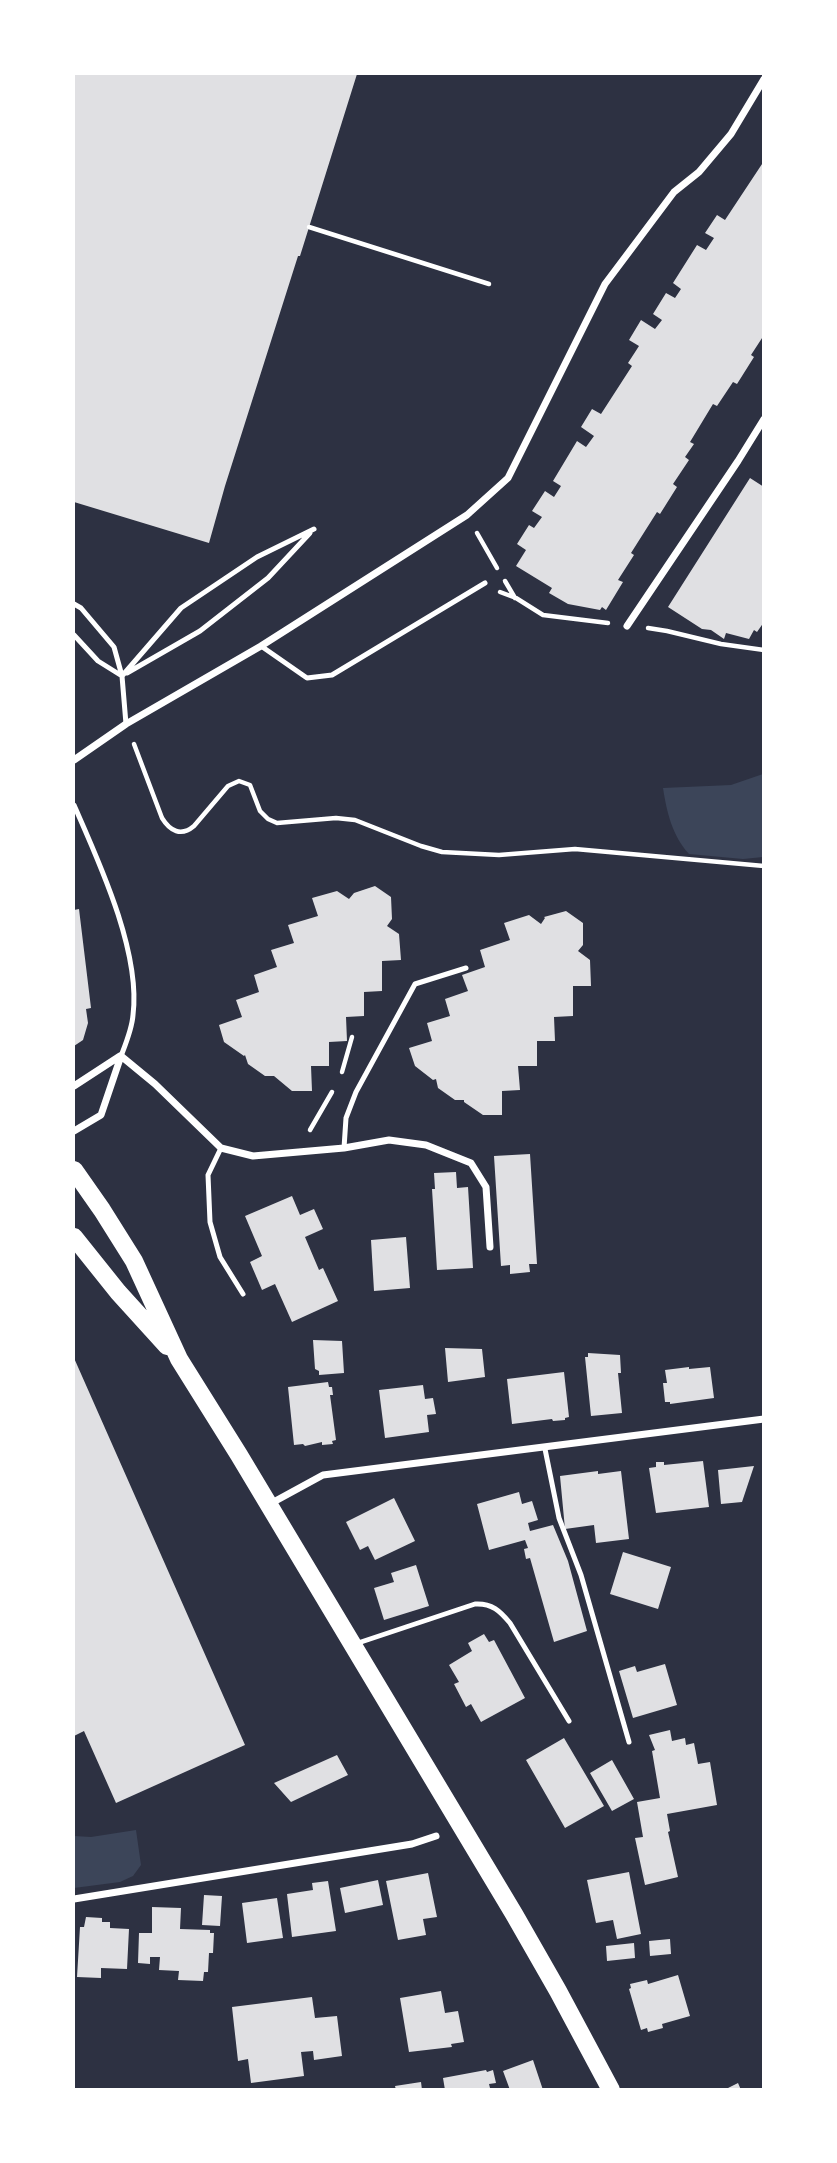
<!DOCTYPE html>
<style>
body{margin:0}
#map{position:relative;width:837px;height:2163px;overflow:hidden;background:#2d3142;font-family:"Public Sans",sans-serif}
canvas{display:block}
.frame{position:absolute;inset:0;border:75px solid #fff;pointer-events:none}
</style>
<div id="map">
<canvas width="837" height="2163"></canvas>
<div class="frame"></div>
</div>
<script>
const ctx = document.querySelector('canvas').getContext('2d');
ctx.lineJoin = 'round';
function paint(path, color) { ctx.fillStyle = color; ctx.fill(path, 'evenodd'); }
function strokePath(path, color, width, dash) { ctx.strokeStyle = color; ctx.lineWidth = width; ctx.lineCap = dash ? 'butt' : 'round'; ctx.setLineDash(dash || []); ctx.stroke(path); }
paint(new Path2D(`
 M763 774V857L743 859 689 854C672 835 667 813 663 788L731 785Z
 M136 1830 141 1865 133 1876 120 1882 74 1888V1836L91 1837Z`), '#3c4559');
paint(new Path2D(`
 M74 74H357L300 256H298L225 486 209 543 74 502Z
 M764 161V335L751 355 754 357 737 384 733 382 717 406 713 404 690 442 694 444 685 457 689 460 673 484 677 487 660 514 657 512 631 553 634 555 618 580 623 582 606 610 602 607 600 610 568 604 549 593 552 588 516 566 526 550 517 544 529 525 534 528 542 517 532 511 545 491 554 497 561 486 553 481 577 441 586 447 594 436 581 427 592 409 601 414 632 366 628 363 639 346 629 340 641 320 655 329 662 320 653 314 666 293 675 298 681 289 673 283 697 245 706 250 714 238 705 233 717 215 725 220Z
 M750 478 764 487V622L757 632 754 630 749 639 726 633 724 639 711 630 702 629 668 607Z
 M375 886 391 897 392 919 387 926 399 934 401 960 382 961V991L364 992V1016L346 1017 347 1041 329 1042V1066H311L312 1091H292L274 1076H265L248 1064 245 1055 244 1056 224 1042 219 1025 242 1017 236 1000 259 992 254 975 277 967 271 950 294 943 288 925 318 916 312 898 337 891 349 899 354 893Z
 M79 909 91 1008 86 1009 88 1023 83 1040 74 1046V910Z
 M566 911 583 923V945L578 951 590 960 591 986H573V1016L554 1017 555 1041H537V1066H518L520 1090 502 1091V1115H483L464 1102V1100H455L438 1088 436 1079 433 1080 415 1066 409 1048 432 1041 427 1023 450 1016 445 999 468 991 462 975 485 967 480 950 510 940 504 923 529 915 541 924 545 918 544 917Z
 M530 1154 537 1264H529L530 1272 510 1274V1265L501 1266 494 1156Z
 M456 1172 457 1188 468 1187 473 1268 437 1270 432 1189H435L434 1173Z
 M292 1196 300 1215 314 1209 323 1229 305 1237 319 1270 323 1268 338 1301 292 1322 275 1284 262 1290 250 1262 262 1256 245 1216Z
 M406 1237 410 1288 374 1291 371 1240Z
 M313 1340 342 1341 344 1373 319 1375V1371L315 1369Z
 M445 1348 482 1349 485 1377 448 1382Z
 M588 1353 620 1355 621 1373H618L622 1413 591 1416 585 1357H588Z
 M74 1358 245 1745 116 1803 84 1731 74 1736Z
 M689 1367V1369L710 1367 714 1398 670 1404V1402H665L663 1383H667L665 1370Z
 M564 1372 569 1417 565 1418V1420L553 1421 552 1419 512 1424 507 1379Z
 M328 1382 329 1387H332L333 1395H330L336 1440 332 1441 333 1444 322 1445V1442L305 1446 303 1444 294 1445 288 1387Z
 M423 1385 425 1399 433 1398 436 1414 427 1415 429 1432 385 1438 379 1390Z
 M703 1461 709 1507 656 1513 649 1468 656 1467V1462H664V1465Z
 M754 1466 742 1502 721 1504 718 1470Z
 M598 1471V1474L621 1471 629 1539 596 1543 594 1525 565 1529 560 1476Z
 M519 1492 522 1504 532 1501 538 1520 528 1523 530 1531 553 1525 568 1561 587 1631 554 1642 530 1558 526 1559 524 1549 528 1548 525 1540 489 1550 477 1504Z
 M394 1498 415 1541 375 1560 368 1546 360 1550 346 1522Z
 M623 1552 671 1567 658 1609 610 1594Z
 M416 1565 429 1606 384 1620 374 1588 394 1582 391 1573Z
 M484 1634 489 1642 494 1640 525 1698 481 1722 471 1704 466 1707 454 1684 459 1682 449 1665 472 1651 468 1643Z
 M665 1664 677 1705 633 1718 619 1671 635 1666 637 1672Z
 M670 1730 672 1741 685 1738 686 1745 694 1743 698 1764 710 1762 717 1805 667 1814 670 1831 668 1832 678 1877 645 1885 635 1838 643 1837 637 1802 660 1798 652 1751 655 1750 649 1735Z
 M564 1738 604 1806 565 1828 526 1760Z
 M337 1755 348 1775 291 1802 274 1783Z
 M612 1760 634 1799 612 1811 590 1773Z
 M629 1872 641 1934 617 1939 613 1920 596 1923 587 1880Z
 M428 1873 437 1917 423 1919 426 1935 398 1940 386 1881Z
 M378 1880 383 1905 345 1913 340 1888Z
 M328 1881 336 1931 292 1937 287 1894 313 1890 312 1883Z
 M204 1895 222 1896 220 1926 202 1925Z
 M277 1898 283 1938 247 1943 242 1903Z
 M152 1907 181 1908 180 1929 210 1930V1933H214L213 1953H209L208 1972H204L203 1981 178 1980 179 1971 159 1970 160 1957H150V1964L138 1963 139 1933H152Z
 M86 1917 102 1918V1922H110V1928L129 1929 127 1969 101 1968V1978L77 1977 80 1927H84Z
 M670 1939 671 1954 650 1956 649 1941Z
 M634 1943 635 1958 607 1961 606 1946Z
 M678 1975 690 2016 662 2024 663 2028 648 2032 647 2028 641 2030 629 1989 631 1988 630 1984 647 1980 648 1984Z
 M441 1991 445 2013 458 2011 464 2042 451 2044 452 2047 409 2052 400 1998Z
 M312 1997 315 2018 337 2016 342 2056 314 2060 313 2051 301 2052 304 2076 251 2083 248 2059 238 2061 232 2007Z
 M533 2060 543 2090H510L503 2071Z
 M486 2070 487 2072 493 2070 496 2083 489 2084 490 2088 445 2090 443 2078Z
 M421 2082 422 2090H396L395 2086Z
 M738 2083 741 2090H724Z`), '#e0e0e3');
strokePath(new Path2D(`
 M309 227 489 284
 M477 533 497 568
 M505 581 515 598
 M500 592 516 598 543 615 608 623
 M648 628 667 631 721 644 764 650
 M134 744 162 818C170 831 181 837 194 826L228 786 239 781 250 785 260 811 268 819 277 823 336 818 355 820 421 846 442 852 499 855 575 849 764 866
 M342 1072 352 1037
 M310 1130 332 1092`), '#fff', 4.5);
strokePath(new Path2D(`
 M74 604 81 608 114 647 122 676 126 724
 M74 635 98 661 122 676
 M261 646 307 678 332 675 485 583
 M127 673 200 631 268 578 310 533
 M122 676 181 608 257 557 314 529
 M74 805C99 862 141 952 133 1015 132 1029 126 1043 121 1056
 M221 1148 208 1175 210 1222 220 1257 243 1294
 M344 1148 346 1118 356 1092 415 984 466 968
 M545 1449 559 1518 581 1575 629 1742
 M355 1644 475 1604C492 1603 500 1611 510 1623L569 1721`), '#fff', 5);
strokePath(new Path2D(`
 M627 626 738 461 764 419
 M74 760 126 724 261 646 467 515 508 478 605 284 674 192 699 172 731 134 764 79
 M121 1056 155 1084 221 1148 253 1156 344 1148 389 1140 426 1145 471 1163 486 1187 490 1247
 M74 1086 120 1056
 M74 1131 101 1115 121 1056
 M268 1505 323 1475 764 1419
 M74 1899 412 1844 436 1836`), '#fff', 7);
strokePath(new Path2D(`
 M74 1170 102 1210 134 1261 179 1359 239 1455 514 1914 558 1991 611 2090
 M74 1237 118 1292 167 1346`), '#fff', 18);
</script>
